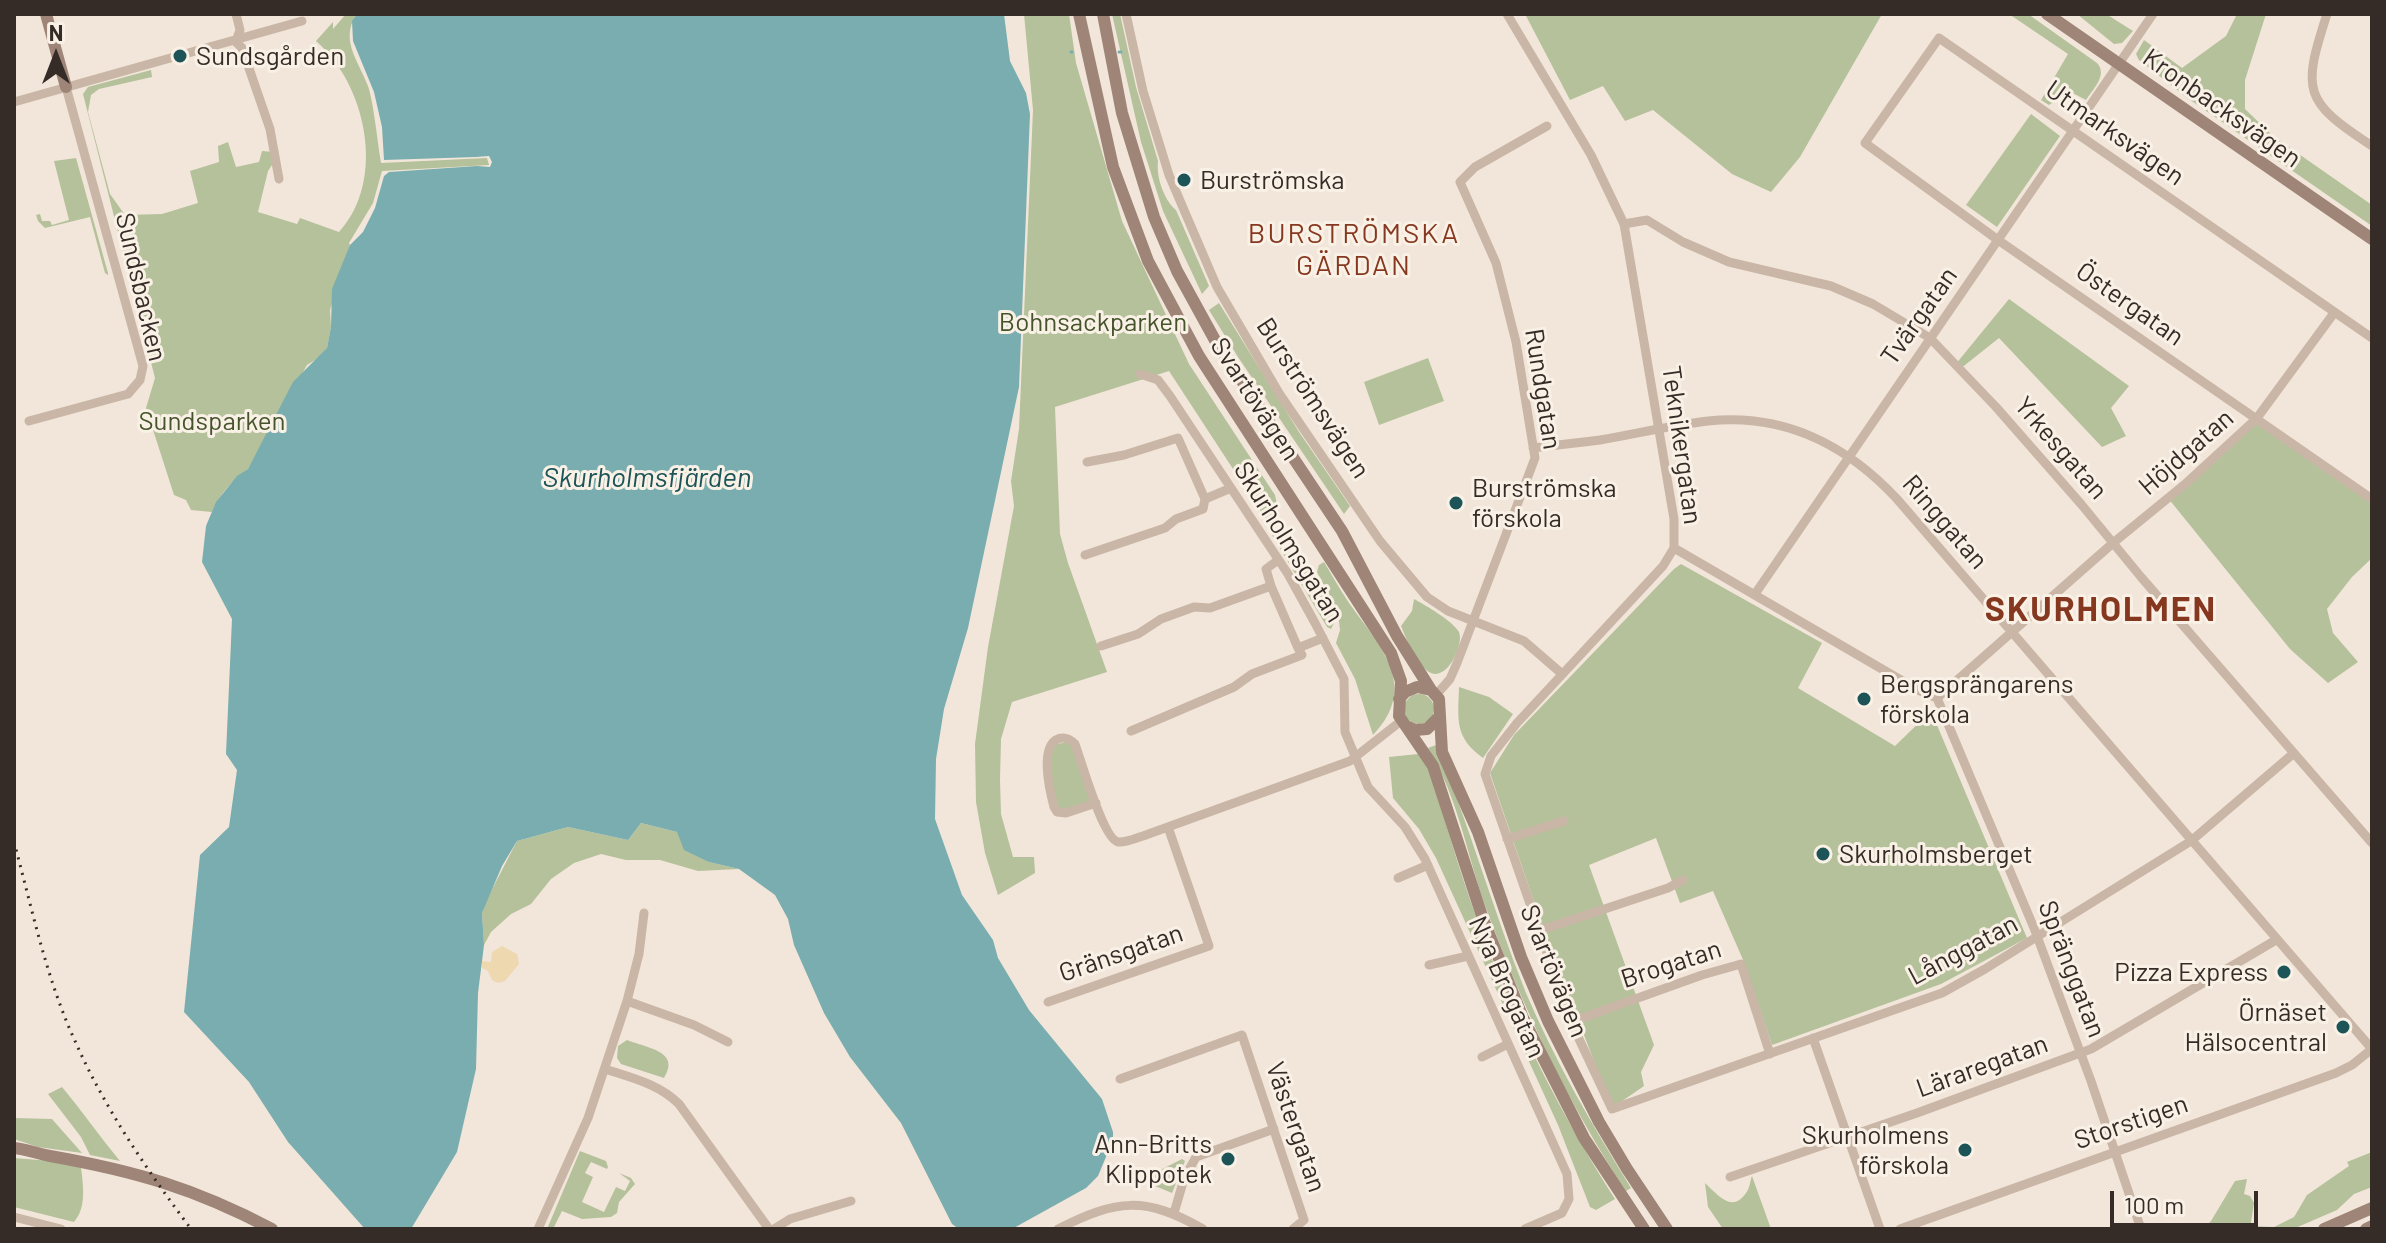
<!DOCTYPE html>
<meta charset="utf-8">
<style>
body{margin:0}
#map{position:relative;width:2386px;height:1243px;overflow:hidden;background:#f2e6da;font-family:Barlow,sans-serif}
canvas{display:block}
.frame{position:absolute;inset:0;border:16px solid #362c27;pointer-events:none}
.north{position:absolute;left:16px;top:16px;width:80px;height:80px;-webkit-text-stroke:6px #f9f1e6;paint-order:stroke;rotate:0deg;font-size:22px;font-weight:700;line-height:32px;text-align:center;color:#362c27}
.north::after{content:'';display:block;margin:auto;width:28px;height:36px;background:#362c27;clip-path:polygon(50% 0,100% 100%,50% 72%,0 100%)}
.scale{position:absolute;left:2110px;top:1191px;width:148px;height:36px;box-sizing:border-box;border:4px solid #362c27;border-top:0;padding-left:10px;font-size:24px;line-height:28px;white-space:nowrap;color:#362c27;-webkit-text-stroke:6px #f9f1e6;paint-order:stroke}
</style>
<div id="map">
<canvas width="2386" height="1243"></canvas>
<div class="frame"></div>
<div class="north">N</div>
<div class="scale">100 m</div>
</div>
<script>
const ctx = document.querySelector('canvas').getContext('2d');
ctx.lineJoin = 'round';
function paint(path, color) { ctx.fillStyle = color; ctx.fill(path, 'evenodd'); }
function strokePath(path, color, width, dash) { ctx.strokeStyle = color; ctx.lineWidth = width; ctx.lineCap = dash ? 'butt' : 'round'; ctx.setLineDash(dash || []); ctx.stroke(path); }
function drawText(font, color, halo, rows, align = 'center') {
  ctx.font = font + ' Barlow,sans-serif'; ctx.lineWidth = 6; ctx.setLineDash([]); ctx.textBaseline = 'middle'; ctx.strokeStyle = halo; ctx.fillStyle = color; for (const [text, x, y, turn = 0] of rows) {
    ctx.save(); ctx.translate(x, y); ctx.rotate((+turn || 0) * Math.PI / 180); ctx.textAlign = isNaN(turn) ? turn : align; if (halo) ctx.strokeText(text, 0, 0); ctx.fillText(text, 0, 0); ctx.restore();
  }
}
paint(new Path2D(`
 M346 14H357C338 40 361 64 369 89 375 113 377 139 381 163L487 158 489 165 382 171 373 203 349 243 350 245 330 310 331 327 327 348 323 355 307 365 248 469C233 479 219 495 212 512L191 510 186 500 174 495 146 408 155 378 83 94 88 87 151 70 152 77 99 89 91 95 88 112 110 194 125 215 162 214 198 203 190 171 219 162 218 146 228 142 236 167 259 162 262 151 274 152V162L268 171 258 212 297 224 300 218 339 232C387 180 366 84 316 41L333 22V29Z
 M1024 14H1069L1076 63 1122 221 1189 364 1275 495 1279 514 1267 521 1169 371 1055 407 1060 534 1068 563 1107 672 1012 702 1001 739 1000 780 1001 814 1013 857H1034L1035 873 998 895 985 853 976 802 975 744 988 647 1014 506 1011 481 1019 429 1033 110Z
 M1112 14H1120L1136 87 1158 161C1156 177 1164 200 1176 210L1209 286 1202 294 1163 211 1141 142Z
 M1525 14H1882L1800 157 1771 192 1732 174 1653 110 1625 121 1603 86 1570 100Z
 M2009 14H2028L2097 63C2108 75 2093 89 2086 100L2069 91 2049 105 2041 100 2068 54Z
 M2077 14H2106L2133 31 2122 43 2114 44Z
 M2237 14H2266L2245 80V109L2273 136 2372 205V226L2186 97 2139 60 2136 54 2144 40 2182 68 2226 36Z
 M2031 114 2060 136 1997 227 1966 205Z
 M76 158 108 273V275L105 273 90 217 45 228 38 221 36 215 40 214 42 221H50L52 225 69 220 54 161Z
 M2009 299 2129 386 2111 408 2126 436 2102 447 1999 338 1960 369 1955 365Z
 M1219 303 1299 432 1350 506 1344 514 1238 357 1209 310Z
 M1428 358 1444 401 1379 425 1364 382Z
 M2256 419 2372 499V558L2352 577 2327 609 2333 633 2358 662 2328 683 2290 649 2168 498Z
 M1275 531C1298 540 1329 597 1335 621L1331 629 1327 627 1272 535Z
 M1324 562C1332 575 1339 588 1347 600 1376 643 1422 684 1373 735L1355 679 1336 643 1340 630 1338 613 1317 572 1319 565Z
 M1681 564 1822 643 1798 688 1895 746 1931 711 2027 938 1941 984 1772 1045 1744 962 1713 891 1680 903 1656 838 1589 865 1654 1045 1641 1072 1644 1086 1612 1108 1544 931 1490 773 1514 735 1674 569Z
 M1414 599C1425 605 1453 621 1459 632 1464 644 1448 680 1431 673 1416 666 1407 640 1401 626L1412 611Z
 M1459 687 1489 697 1513 714 1483 758C1454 737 1458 720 1459 687Z
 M1404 709a15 15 0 1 1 30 0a15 15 0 1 1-30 0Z
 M1071 740 1097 804 1057 810 1051 795 1049 747Z
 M1436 745C1470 826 1493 911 1526 993 1555 1061 1592 1125 1631 1188L1626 1191C1567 1102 1523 1008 1486 908 1467 856 1458 796 1428 748Z
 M1418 754 1423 756 1433 781C1449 834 1464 886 1484 938 1518 1030 1562 1116 1615 1199L1596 1210 1590 1207 1558 1125 1436 858 1419 829 1393 798 1389 757Z
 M641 823 677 832 709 862 739 869 698 871 660 860H626L601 854 574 863 551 879 531 904 511 914 491 932 484 945 482 913 486 901 517 841 568 827 628 840Z
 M627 1040C647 1048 681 1051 664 1078L621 1064 617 1058 618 1046Z
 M62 1087C82 1111 100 1137 120 1161L90 1155 81 1137 48 1094Z
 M14 1118 52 1119 82 1153 38 1147 14 1139Z
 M580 1151 606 1161 608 1167 607 1169 591 1162 585 1173 593 1177 582 1202 604 1212 616 1187 625 1191 630 1181 619 1173 631 1178 635 1184 619 1202 617 1213 611 1217 582 1219 562 1211 553 1229H547Z
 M2372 1152V1187L2354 1194 2337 1210 2293 1229H2203L2211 1221 2235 1181 2247 1179 2244 1194 2250 1196 2254 1203 2251 1222 2253 1226 2274 1227 2294 1217 2307 1195 2349 1166 2347 1162Z
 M14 1158 51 1161 81 1167C83 1185 87 1207 74 1222L14 1207Z
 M1182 1159 1185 1161 1172 1193 1143 1181V1179Z
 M1752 1176 1771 1229H1723L1708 1207 1705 1183C1717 1194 1732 1214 1746 1193 1750 1188 1750 1181 1752 1176Z`), '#b4c19a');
paint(new Path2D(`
 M502 946 517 954 519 964 505 981 498 983 492 980 488 971 482 968V961L491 962 492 952Z`), '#eed8b0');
paint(new Path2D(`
 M357 14H1004L1010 61 1026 93 1030 114 1019 387 968 628 944 709 936 759 935 819 962 895 993 940 998 958 1029 1010 1102 1099 1113 1132V1140L1098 1176 1086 1188 1012 1229H959L952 1224 901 1123 850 1057 824 1013 794 945 788 919 775 895 739 869 709 862 684 850 677 832 641 823 628 840 568 827 517 841 502 866 482 913 484 945 478 993 476 1069 457 1152 411 1229H365L288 1142 249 1082 184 1012 200 855 229 827 237 770 226 754 232 619 202 562 206 526 216 502 237 476 248 469 293 382 327 348 331 327 332 289 350 245 363 232 375 208 384 176 389 172 477 166 490 167 492 162 489 156 476 157 384 160 382 127 374 92 353 41 352 21Z`), '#79adaf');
strokePath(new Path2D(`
 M1071 52H1072
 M1119 52H1121`), '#79adaf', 3);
strokePath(new Path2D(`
 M236 14 240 30 236 41
 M1126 14 1143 91 1169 175 1217 287 1279 393 1380 541 1427 597 1448 611 1524 641 1561 673
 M1507 14 1591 155 1624 224 1674 519V548L1663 566 1517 723 1491 756 1485 774 1571 1022 1612 1109 1942 993 1985 969 2191 841 2294 753
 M2327 14C2302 91 2303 101 2372 146
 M236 42 242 48 270 129 279 179
 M14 102 302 21
 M1624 224 1647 220 1683 242 1729 262 1831 286 1873 304 1930 338 1996 407 2081 504 2141 577 2372 843
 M2372 338 1939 38 1865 143 1998 240 2372 499
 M1140 374 1158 380 1170 396 1288 574 1315 623 1344 679 1345 732 1368 787 1405 827 1425 859 1567 1174 1569 1199 1562 1213 1525 1229
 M29 421 128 394 140 380 143 366 66 87
 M1533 448C1555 445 1578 443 1600 440 1636 434 1672 425 1708 421 1784 413 1847 445 1897 499L2372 1049
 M1087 462 1124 455 1178 438 1205 499
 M1674 548 1918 690 1937 698 2034 928 2091 1081 2141 1229
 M1085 555 1165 528 1176 519 1203 509 1205 499 1231 488
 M1271 586 1298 648 1323 638
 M1755 594 2153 14
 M1101 646 1138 634 1161 619 1194 607 1210 608 1271 586 1266 569 1278 560
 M1436 695 1450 679 1457 663 1535 458 1516 342 1496 263 1460 182 1475 167 1547 126
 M1937 698 2113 543 2184 485 2257 418 2334 313
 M1131 731 1234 687 1252 674 1302 655 1298 648
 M1096 803 1066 813 1057 812 1054 807C1050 792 1039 746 1058 739 1065 736 1070 739 1075 744 1081 760 1103 839 1118 842 1126 843 1136 838 1143 836L1350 761 1401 721
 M1507 839 1564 821
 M1398 878 1428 865
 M1538 931 1668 888 1683 880
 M1429 965 1468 956
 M627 1001 639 954 644 913
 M1048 1002 1209 946 1168 827
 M1571 1022 1702 975 1741 964 1770 1054
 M1813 1038 1880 1229
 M1482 1057 1508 1044
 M605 1069C632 1078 659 1084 679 1104L769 1229
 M1120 1079 1242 1035 1304 1220 1293 1229
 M1730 1177 1917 1113 2091 1049 2276 940
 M1174 1213 1184 1179 1196 1157 1274 1129
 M14 1217 61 1229
 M538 1229 588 1118 627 1001 694 1025 728 1042
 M774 1229 790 1219 851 1201
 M1058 1229C1117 1199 1145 1196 1203 1229
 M1900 1229 2336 1073 2352 1065 2372 1049`), '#cab6a6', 9);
strokePath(new Path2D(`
 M46 14 66 87
 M1079 14 1113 167 1148 261 1199 356 1391 653 1401 681 1399 716 1433 766 1483 919 1523 1018 1584 1138 1644 1229
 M1103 14 1122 113 1154 217 1177 271 1216 342 1342 531 1397 636 1431 690
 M2047 14 2372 239
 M1399 699 1405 692 1417 687 1431 690 1439 699 1442 752 1478 832 1521 957 1548 1021 1599 1122 1627 1169 1667 1229
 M1406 726 1415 730 1427 729 1440 716
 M14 1148C26 1149 38 1154 50 1156 135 1171 194 1188 272 1229
 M2324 1229 2372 1208
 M2366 1229 2372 1226`), '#9e8577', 12);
strokePath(new Path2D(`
 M14 842C32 908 46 978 75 1041 105 1109 147 1170 191 1229`), '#362c27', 3, [2, 6]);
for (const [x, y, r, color] of [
 [180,56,8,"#1c5458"],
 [1184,180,8,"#1c5458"],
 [1456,503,8,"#1c5458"],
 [1864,699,8,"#1c5458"],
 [1823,854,8,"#1c5458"],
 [2284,972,8,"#1c5458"],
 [2343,1027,8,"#1c5458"],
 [1965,1150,8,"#1c5458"],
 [1228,1159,8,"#1c5458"]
]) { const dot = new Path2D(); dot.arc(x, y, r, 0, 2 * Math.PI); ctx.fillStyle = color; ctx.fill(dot); strokePath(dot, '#f9f1e6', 3); }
drawText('26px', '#362c27', '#f9f1e6', [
 ["Sundsgården",196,56],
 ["Burströmska",1200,180],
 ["Burströmska",1472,488],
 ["förskola",1472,518],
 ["Bergsprängarens",1880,684],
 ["förskola",1880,714],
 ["Skurholmsberget",1839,854],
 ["Pizza Express",2268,972,"right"],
 ["Örnäset",2327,1012,"right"],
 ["Hälsocentral",2327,1042,"right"],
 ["Skurholmens",1949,1135,"right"],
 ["förskola",1949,1165,"right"],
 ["Ann-Britts",1212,1144,"right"],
 ["Klippotek",1212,1174,"right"]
], 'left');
drawText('26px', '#362c27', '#f9f1e6', [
 ["Kronbacksvägen",2222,108,35],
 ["Utmarksvägen",2115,133,35],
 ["Sundsbacken",141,287,77],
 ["Östergatan",2130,304,35],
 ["Tvärgatan",1919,316,-55],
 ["Rundgatan",1543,389,81],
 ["Burströmsvägen",1313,398,57],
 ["Svartövägen",1255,399,57],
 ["Teknikergatan",1682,445,82],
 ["Yrkesgatan",2061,448,49],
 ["Höjdgatan",2186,452,-41],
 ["Ringgatan",1945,522,49],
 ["Skurholmsgatan",1289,542,58],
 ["Långgatan",1963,950,-28],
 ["Gränsgatan",1121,953,-19],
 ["Brogatan",1671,964,-18],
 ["Spränggatan",2072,969,69],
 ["Svartövägen",1554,971,68],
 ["Nya Brogatan",1507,987,66],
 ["Läraregatan",1982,1066,-20],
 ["Storstigen",2131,1122,-19],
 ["Västergatan",1296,1127,71]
]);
drawText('26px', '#45542b', '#f9f1e6', [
 ["Bohnsackparken",1093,322],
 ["Sundsparken",212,421]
]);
ctx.letterSpacing = '2px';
drawText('28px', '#86371f', '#f9f1e6', [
 ["BURSTRÖMSKA",1354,234],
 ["GÄRDAN",1354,266]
]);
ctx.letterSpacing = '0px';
drawText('italic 28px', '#1c5458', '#f9f1e6', [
 ["Skurholmsfjärden",647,478]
]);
ctx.letterSpacing = '2px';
drawText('bold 34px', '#86371f', '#f9f1e6', [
 ["SKURHOLMEN",2101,610]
]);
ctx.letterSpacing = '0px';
</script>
